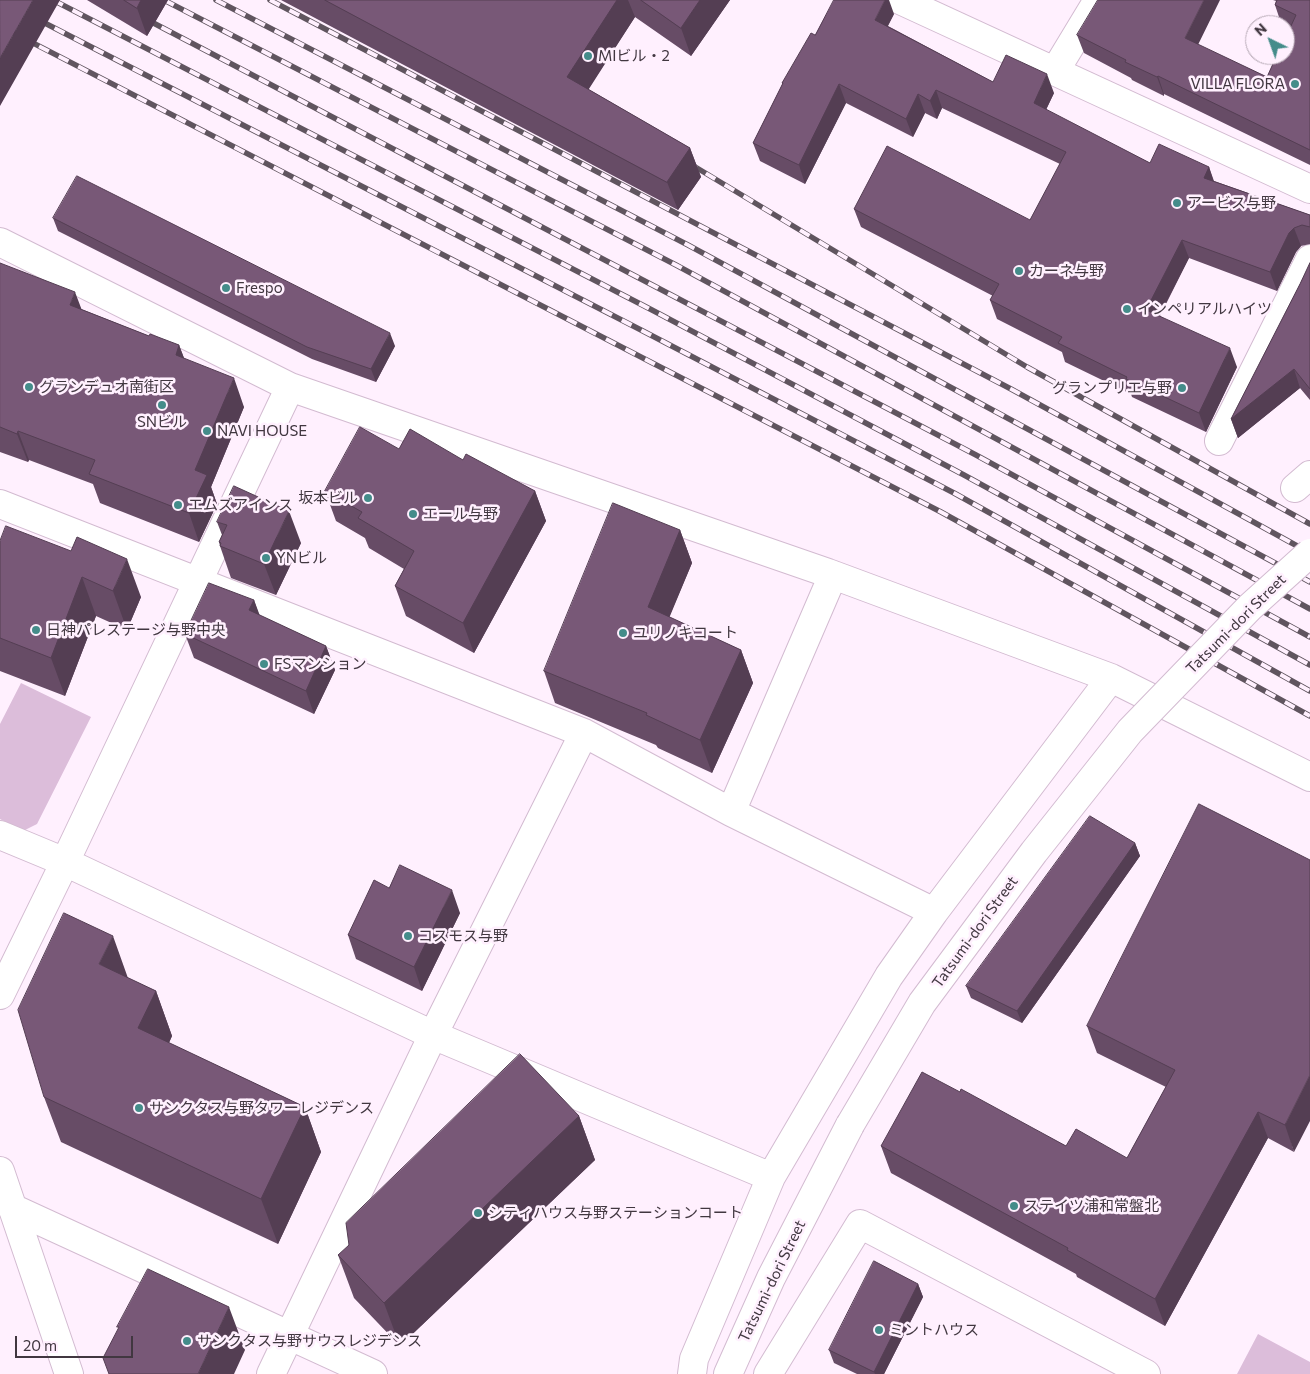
<!DOCTYPE html>
<meta charset="utf-8">
<style>
body{margin:0}
#map{position:relative;width:1310px;height:1374px;overflow:hidden;background:#fff0fe;font-family:Commissioner,sans-serif}
canvas{display:block}
.north{position:absolute;left:1245px;top:15px;width:50px;height:50px;box-sizing:border-box;background:#fff0fe;border:1px solid #b3a6b2;border-radius:50%;rotate:318deg;font-size:14px;font-weight:700;line-height:20px;text-align:center;color:#413740}
.north::after{content:'';display:block;margin:auto;width:18px;height:22px;background:#448c8a;clip-path:polygon(50% 0,100% 100%,50% 72%,0 100%)}
.scale{position:absolute;left:15px;top:1336px;width:118px;height:22px;box-sizing:border-box;border:2px solid #413740;border-top:0;padding-left:6px;font-size:15px;line-height:18px;white-space:nowrap;color:#413740;-webkit-text-stroke:4px #fff0fe;paint-order:stroke}
</style>
<div id="map">
<canvas width="1310" height="1374"></canvas>
<div class="north">N</div>
<div class="scale">20 m</div>
</div>
<script>
const ctx = document.querySelector('canvas').getContext('2d');
ctx.lineJoin = 'round';
function paint(path, color) { ctx.fillStyle = color; ctx.fill(path, 'evenodd'); }
function strokePath(path, color, width, dash) { ctx.strokeStyle = color; ctx.lineWidth = width; ctx.lineCap = dash ? 'butt' : 'round'; ctx.setLineDash(dash || []); ctx.stroke(path); }
function drawText(font, color, halo, rows, align = 'center') {
  ctx.font = font + ' Commissioner,"Noto Sans JP",sans-serif'; ctx.lineWidth = 5; ctx.setLineDash([]); ctx.textBaseline = 'middle'; ctx.strokeStyle = halo; ctx.fillStyle = color; for (const [text, x, y, turn = 0] of rows) {
    ctx.save(); ctx.translate(x, y); ctx.rotate((+turn || 0) * Math.PI / 180); ctx.textAlign = isNaN(turn) ? turn : align; if (halo) ctx.strokeText(text, 0, 0); ctx.fillText(text, 0, 0); ctx.restore();
  }
}
paint(new Path2D(`
 M21 683 91 717 37 824 23 831 0 819V724Z
 M1258 1334 1310 1362V1374H1237Z`), '#dcbdda');
const minor = new Path2D(`
 M900 0 1310 189
 M1055 71 1098 0
 M0 242 290 387
 M1219 441 1310 259
 M1295 488 1310 475
 M0 504 584 733 731 812 934 912
 M731 812 833 575
 M0 835 65 862 433 1035 771 1177
 M0 995 65 862 290 387 828 573 1111 678 1310 777
 M0 1171 69 1374
 M12 1208 373 1374
 M271 1374 433 1035 584 733
 M692 1374 694 1359 771 1177 889 976 934 912 1111 678
 M728 1374 771 1278 850 1125
 M768 1374 860 1224 1146 1374`);
strokePath(minor, '#d3bbd1', 30);
strokePath(minor, '#fff', 28);
const rail = new Path2D(`
 M53 0 652 310 964 475 1310 665
 M164 0 676 265 1310 609
 M216 0 688 245 1310 582
 M270 0 1011 389 1310 553
 M142 17 976 455 1310 637
 M35 18 641 330 954 493 1310 691
 M0 26 941 512 1310 716
 M687 162 1027 367 1310 524`);
strokePath(rail, '#60555f', 5.5);
strokePath(rail, '#fff0fe', 4, [11]);
const minorBridge = new Path2D(`
 M850 1125 922 1003 1034 852 1130 731 1250 607 1310 553`);
strokePath(minorBridge, '#d3bbd1', 30, []);
strokePath(minorBridge, '#fff', 28);
paint(new Path2D(`
 M87 0H168L147 36Z
 M281 0H730L691 56 635 17 588 89 690 148 701 177 678 210Z
 M1273 0H1310V165L1164 94V96L1132 80 1131 78 1084 53 1077 35 1198 45 1267 77 1290 28 1281 23 1275 5 1276 1Z
 M894 14 888 26 993 82 1054 93 1046 110 1150 163 1209 167 1214 181 1310 215V244L1301 246 1296 252 1277 291 1189 258 1160 316 1237 367 1206 432 1132 397 1131 394 1065 362 1062 352 997 319 990 300 993 296 861 227 854 209 1030 220 1060 164 942 108 937 119 925 113 913 137 846 103 805 184 760 161 753 143 782 85V83L815 35Z
 M53 218 395 346 376 382 312 359 58 231Z
 M0 263 81 309 149 336 179 345 184 358 244 407 211 487 217 504 199 542 100 503 93 484 29 460 28 462 0 452Z
 M1310 263V400L1300 388 1238 438 1231 419 1300 284Z
 M399 449 463 460 535 491 546 521 474 653 406 616 395 586 404 569 369 548 365 538 336 521 325 491Z
 M217 522 301 543 276 595 231 578 220 546 219 542 222 535Z
 M680 530 692 563 669 617 741 650 753 683 712 773 658 748 656 745 555 703 544 671Z
 M0 541 141 597 127 630 96 616 65 696 0 671Z
 M254 600 259 615 326 646 335 670 314 714 194 658 185 634Z
 M1199 804 1294 1152 1268 1138 1165 1326 1077 1277 1076 1274 891 1173 881 1146 960 1092 1066 1146 1127 1158 1166 1087 1097 1053 1087 1026Z
 M1135 843 1140 856 1022 1023 971 998 966 986Z
 M389 888 460 913 422 991 356 959 348 935Z
 M128 978 156 991 172 1036 169 1043 305 1107 321 1152 278 1244 61 1142 44 1097Z
 M579 1116 595 1160 400 1346 354 1298 338 1255Z
 M918 1284 923 1297 884 1374H857L834 1363 829 1350Z`), '#674c66');
paint(new Path2D(`
 M33 0H60L0 106V58Z
 M141 0H168L147 36 137 8Z
 M617 0H628L635 17 578 106 567 77Z
 M700 0H730L691 56 681 28Z
 M885 0H889L894 14 881 38 875 20Z
 M1204 0H1220L1192 57 1185 38Z
 M1047 74 1054 93 1040 122 1034 103Z
 M1158 76 1164 94V96L1157 77Z
 M839 84 846 103 805 184 799 165Z
 M936 90 942 108 937 119 930 101Z
 M918 94 925 113 913 137 906 119Z
 M690 148 701 177 678 210 667 182Z
 M1209 167 1215 186 1204 178Z
 M1294 228 1301 246 1296 252 1277 291 1270 272 1289 233Z
 M1182 240 1189 258 1153 328 1146 310Z
 M75 292 86 321 70 305Z
 M390 333 395 346 376 382 371 369Z
 M179 345 190 374 176 355Z
 M1230 348 1237 367 1206 432 1199 413Z
 M1294 369 1300 388 1238 438 1231 419Z
 M234 378 244 407 211 487 217 504 199 542 189 513 195 470Z
 M18 431 29 460 28 462 17 434Z
 M535 491 546 521 474 653 463 623Z
 M289 511 301 543 276 595 264 564Z
 M680 530 692 563 660 640 648 607Z
 M127 559 141 597 127 630 113 591Z
 M82 577 96 616 65 696 51 658Z
 M254 600 263 624 249 610Z
 M326 646 335 670 314 714 306 691Z
 M741 650 753 683 712 773 700 740Z
 M1135 843 1140 856 1022 1023 1017 1011Z
 M452 890 460 913 422 991 414 967Z
 M113 936 129 981 99 964Z
 M156 991 172 1036 154 1074 138 1028Z
 M1310 1075V1121L1294 1152 1285 1125Z
 M305 1107 321 1152 278 1244 261 1199Z
 M1258 1112 1268 1138 1165 1326 1155 1299Z
 M579 1116 595 1160 400 1346 384 1303Z
 M918 1284 923 1297 884 1374H875L874 1372Z
 M229 1307 245 1350 234 1374H198Z`), '#543e53');
const building = new Path2D(`
 M0 0H33L0 58Z
 M124 0H141L137 8Z
 M325 0H617L567 77 690 148 667 182Z
 M641 0H700L681 28Z
 M834 0H885L875 20 993 82 1006 55 1047 74 1034 103 1150 163 1159 144 1209 167 1204 178 1310 215V227L1302 225 1294 228 1289 233 1270 272 1182 240 1146 310 1230 348 1199 413 1126 379 1127 377 1058 343 1062 337 990 300 999 284 854 209 887 146 1030 220 1066 152 936 90 930 101 918 94 906 119 839 84 799 165 753 143 783 83H782L811 33 815 35Z
 M1098 0H1204L1185 38 1267 77 1277 55H1285V39L1296 15 1275 5 1277 0H1310V150L1158 76 1157 77 1125 62 1126 60 1077 35Z
 M77 176 390 333 371 369 307 347 53 218Z
 M0 263 75 292 70 305 149 336 150 334 179 345 176 355 234 378 195 470 207 475 189 513 89 474 95 460 18 431 17 434 0 427Z
 M1310 263V389L1294 369 1231 419 1300 284Z
 M360 427 399 449 410 429 463 460 466 454 535 491 463 623 395 586 414 551 358 518 362 512 325 491Z
 M234 486 289 511 264 564 220 546 221 543 219 542 227 525 217 522Z
 M613 503 680 530 648 607 741 650 700 740 646 715 647 713 544 671Z
 M6 526 71 551 77 537 127 559 113 591 82 577 51 658 0 638V541Z
 M209 583 254 600 249 610 326 646 306 691 185 634Z
 M1199 804 1310 860V1075L1285 1125 1258 1112 1155 1299 1067 1250 1068 1248 881 1146 922 1072 960 1092 961 1089 1066 1146 1076 1129 1127 1158 1175 1070 1087 1026Z
 M1090 816 1135 843 1017 1011 966 986Z
 M400 865 452 890 414 967 348 935 374 880 389 888Z
 M64 913 113 936 99 964 156 991 138 1028 305 1107 261 1199 44 1097 18 1010Z
 M520 1054 579 1116 384 1303 338 1255 349 1245 346 1223Z
 M874 1261 918 1284 874 1372 829 1350Z
 M148 1269 229 1307 198 1374H109L103 1358 119 1327H117Z`);
paint(building, '#785877');
strokePath(building, '#543e53', 1);
for (const [x, y, r, color] of [
 [588,56,5,"#448c8a"],
 [1295,84,5,"#448c8a"],
 [1177,203,5,"#448c8a"],
 [1019,271,5,"#448c8a"],
 [226,288,5,"#448c8a"],
 [1127,309,5,"#448c8a"],
 [29,387,5,"#448c8a"],
 [1182,388,5,"#448c8a"],
 [162,405,5,"#448c8a"],
 [207,431,5,"#448c8a"],
 [368,498,5,"#448c8a"],
 [178,505,5,"#448c8a"],
 [413,514,5,"#448c8a"],
 [266,558,5,"#448c8a"],
 [36,630,5,"#448c8a"],
 [623,633,5,"#448c8a"],
 [264,664,5,"#448c8a"],
 [408,936,5,"#448c8a"],
 [139,1108,5,"#448c8a"],
 [1014,1206,5,"#448c8a"],
 [478,1213,5,"#448c8a"],
 [879,1330,5,"#448c8a"],
 [187,1341,5,"#448c8a"]
]) { const dot = new Path2D(); dot.arc(x, y, r, 0, 2 * Math.PI); ctx.fillStyle = color; ctx.fill(dot); strokePath(dot, '#fff0fe', 2); }
drawText('15px', '#413740', '#fff0fe', [
 ["MIビル・2",598,56],
 ["VILLA FLORA",1285,84,"right"],
 ["アービス与野",1187,203],
 ["カーネ与野",1029,271],
 ["Frespo",236,288],
 ["インペリアルハイツ",1137,309],
 ["グランデュオ南街区",39,387],
 ["グランプリエ与野",1172,388,"right"],
 ["SNビル",162,422,"center"],
 ["NAVI HOUSE",217,431],
 ["坂本ビル",358,498,"right"],
 ["エムズアインス",188,505],
 ["エール与野",423,514],
 ["YNビル",276,558],
 ["日神パレステージ与野中央",46,630],
 ["ユリノキコート",633,633],
 ["FSマンション",274,664],
 ["コスモス与野",418,936],
 ["サンクタス与野タワーレジデンス",149,1108],
 ["ステイツ浦和常盤北",1024,1206],
 ["シティハウス与野ステーションコート",488,1213],
 ["ミントハウス",889,1330],
 ["サンクタス与野サウスレジデンス",197,1341]
], 'left');
drawText('15px', '#413740', '#fff0fe', [
 ["Tatsumi-dori Street",1236,624,-45],
 ["Tatsumi-dori Street",975,932,-54],
 ["Tatsumi-dori Street",772,1281,-64]
]);
</script>
